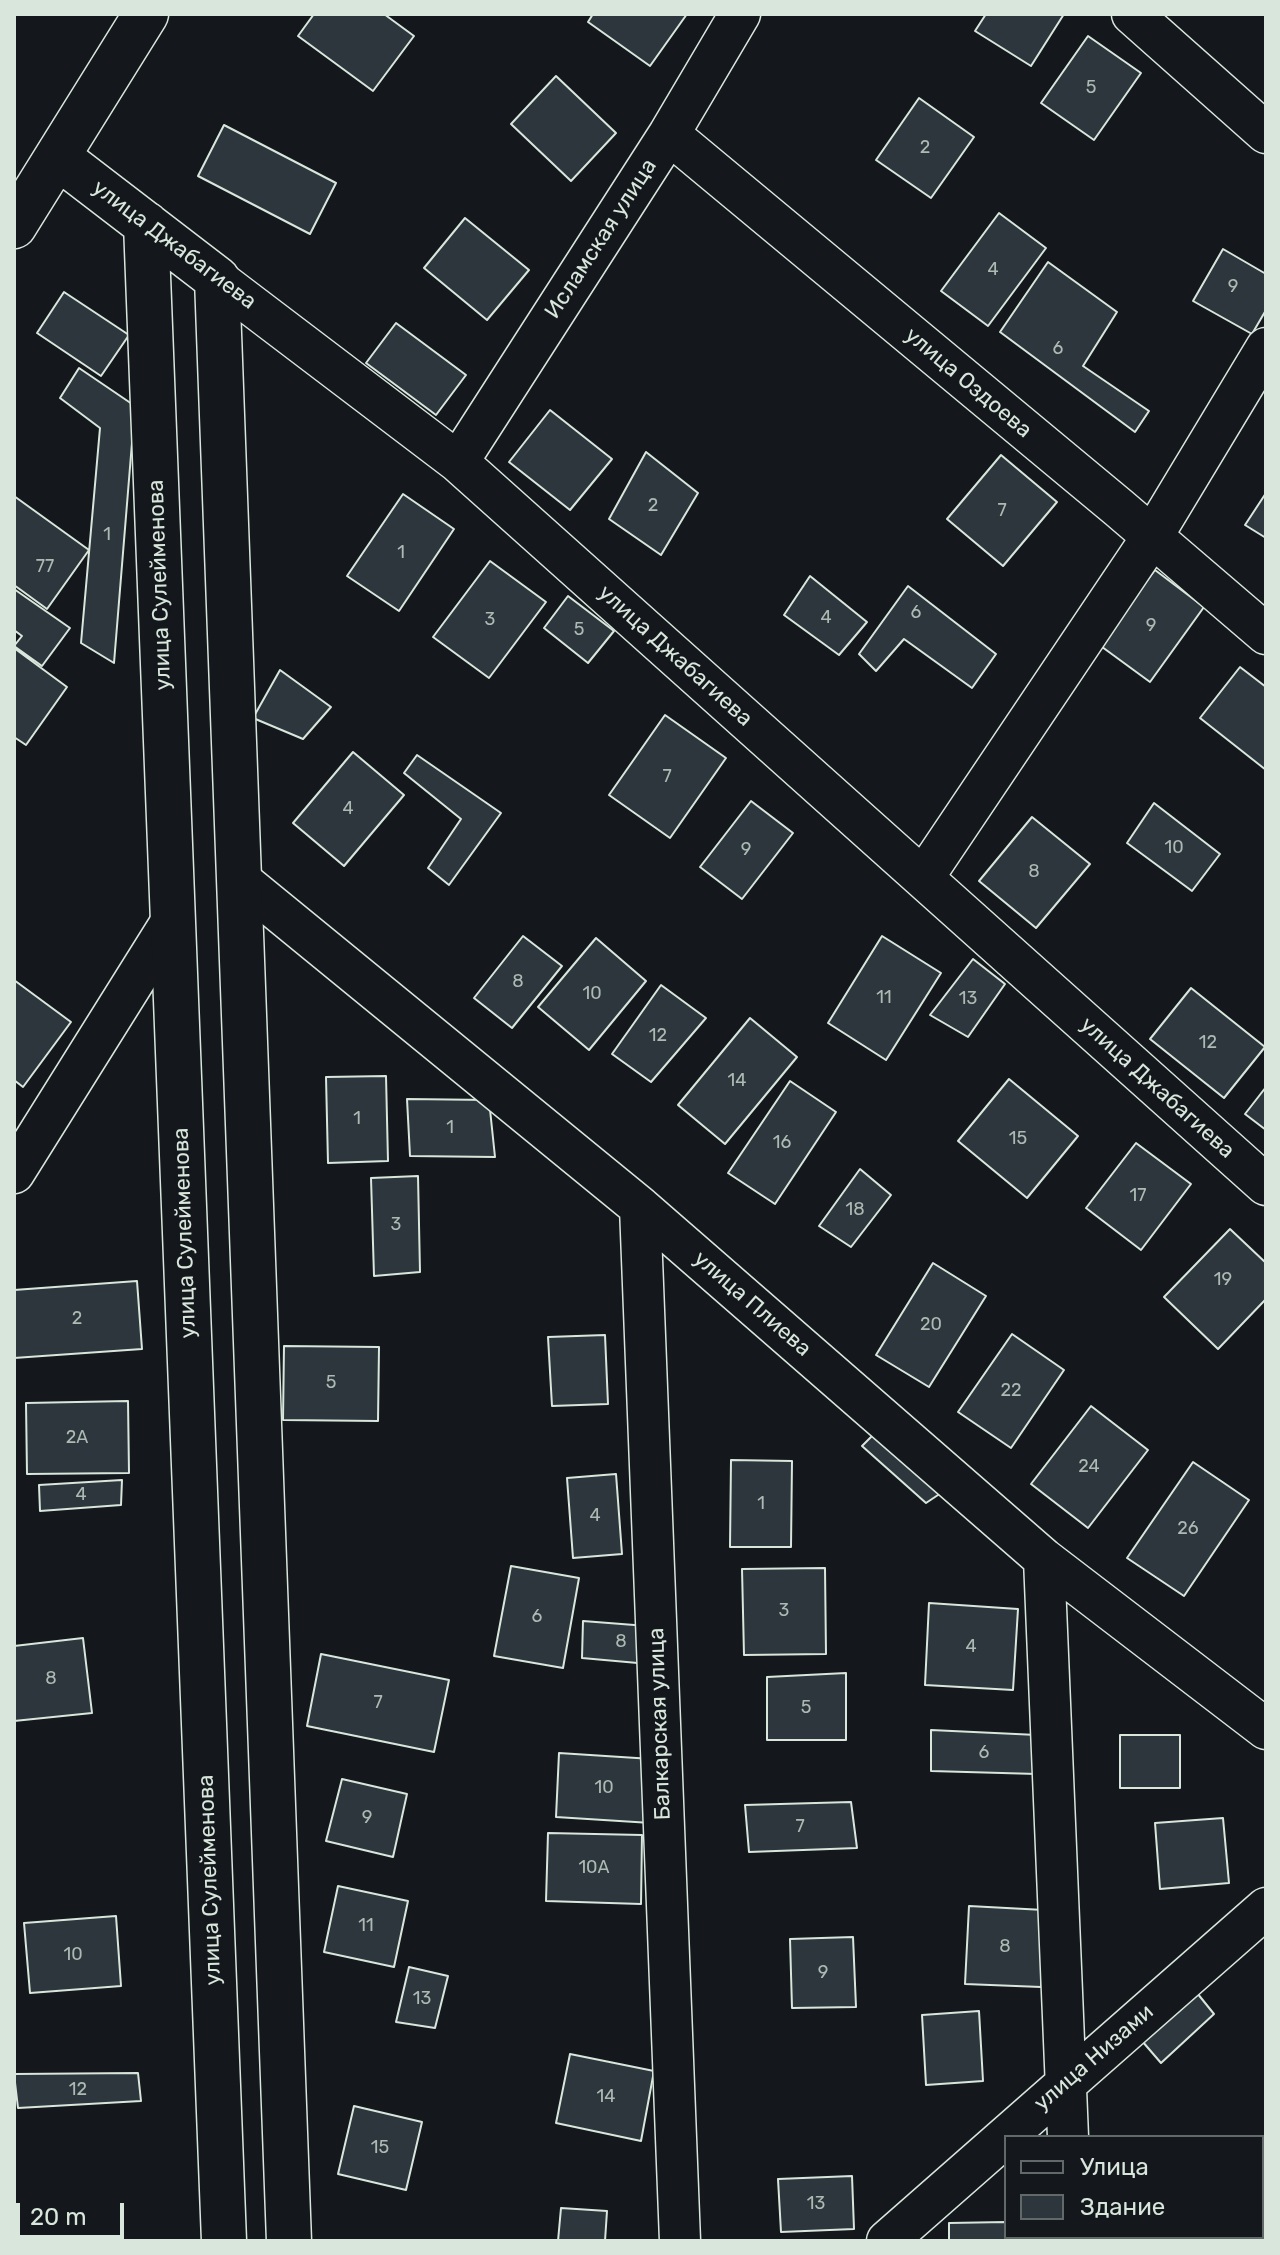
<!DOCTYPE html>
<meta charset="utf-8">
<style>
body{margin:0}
#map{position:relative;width:1280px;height:2255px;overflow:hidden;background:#14181c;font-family:Rubik,sans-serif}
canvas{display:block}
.frame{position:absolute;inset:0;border:16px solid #d8e6dc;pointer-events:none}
.legend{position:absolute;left:1004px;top:2135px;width:260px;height:104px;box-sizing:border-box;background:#14181c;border:2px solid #626a69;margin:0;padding:10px 14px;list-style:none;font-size:24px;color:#d8e6dc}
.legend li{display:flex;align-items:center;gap:16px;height:40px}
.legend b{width:40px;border:2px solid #626a69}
.scale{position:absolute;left:16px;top:2203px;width:108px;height:36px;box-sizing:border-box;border:4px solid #d8e6dc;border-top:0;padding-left:10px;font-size:24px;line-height:28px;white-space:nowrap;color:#d8e6dc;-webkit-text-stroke:6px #14181c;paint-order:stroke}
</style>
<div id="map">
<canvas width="1280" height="2255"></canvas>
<div class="frame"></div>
<ul class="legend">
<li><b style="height:10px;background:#14181c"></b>Улица</li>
<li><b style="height:22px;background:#2c363c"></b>Здание</li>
</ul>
<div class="scale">20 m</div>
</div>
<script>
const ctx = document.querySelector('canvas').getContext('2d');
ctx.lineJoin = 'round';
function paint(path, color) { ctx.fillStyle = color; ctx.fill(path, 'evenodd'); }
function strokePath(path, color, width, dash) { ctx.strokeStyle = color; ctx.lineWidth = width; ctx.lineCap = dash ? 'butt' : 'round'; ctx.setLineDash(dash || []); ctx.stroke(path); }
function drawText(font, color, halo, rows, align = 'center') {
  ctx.font = font + ' Rubik,sans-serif'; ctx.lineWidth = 6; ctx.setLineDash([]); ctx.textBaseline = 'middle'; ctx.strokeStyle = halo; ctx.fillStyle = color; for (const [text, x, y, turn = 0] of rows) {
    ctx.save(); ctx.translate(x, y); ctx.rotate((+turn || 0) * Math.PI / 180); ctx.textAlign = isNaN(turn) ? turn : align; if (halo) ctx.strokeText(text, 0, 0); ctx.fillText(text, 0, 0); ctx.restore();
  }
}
const building = new Path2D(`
 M314 14H384L414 36 373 91 298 36Z
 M593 14H687L650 66 588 22Z
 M986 14H1064L1031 66 975 31Z
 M1088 36 1141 73 1094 140 1041 103Z
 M556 76 616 133 571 181 511 124Z
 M919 98 974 137 931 198 876 160Z
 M224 125 336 183 310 234 198 176Z
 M999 213 1046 248 988 326 941 291Z
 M465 218 529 270 487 320 424 268Z
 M1223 249 1266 274V310L1252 334 1193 301Z
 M1048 262 1117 312 1083 366 1149 411 1135 432 1000 332Z
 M64 292 129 335 101 376 37 333Z
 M396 323 466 375 436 415 366 363Z
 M79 368 135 406 114 663 81 643 100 428 60 398Z
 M550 410 612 459 570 510 509 462Z
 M646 452 698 493 661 555 609 519Z
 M1001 455 1057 502 1003 566 947 519Z
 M1266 493V538L1245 525Z
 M403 494 454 529 399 611 347 576Z
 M14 496 89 550 47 609 14 585Z
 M490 561 546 602 489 678 433 637Z
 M1155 570 1204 607 1150 682 1098 644Z
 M810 576 867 622 839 655 784 615Z
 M908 586 996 654 972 688 904 639 876 671 859 654Z
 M14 589 70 628 42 666 14 646 22 636 14 630Z
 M568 596 614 631 588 663 544 628Z
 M14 648 67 687 26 745 14 737Z
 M1240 667 1266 687V770L1200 718Z
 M280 670 331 707 303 739 253 718Z
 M665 715 726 758 670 838 609 795Z
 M353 752 404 795 344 866 293 823Z
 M417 755 501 813 449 885 428 868 461 819 404 773Z
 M751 801 793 833 742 899 700 867Z
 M1154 803 1220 854 1192 891 1127 843Z
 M1032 817 1090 864 1036 928 979 881Z
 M523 936 562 966 512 1028 474 998Z
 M882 936 941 973 886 1060 828 1023Z
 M596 938 646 981 589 1050 538 1007Z
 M973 959 1005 984 968 1037 930 1015Z
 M14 980 71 1022 23 1087 14 1080Z
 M661 985 706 1018 651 1082 612 1054Z
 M1191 988 1265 1047 1224 1098 1150 1039Z
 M750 1018 797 1057 725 1144 678 1105Z
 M386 1076 388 1161 328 1163 326 1077Z
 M1009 1079 1078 1136 1027 1198 958 1141Z
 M790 1081 836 1112 775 1204 728 1173Z
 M1266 1087V1130L1245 1114Z
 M407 1099 489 1100 495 1157 410 1156Z
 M1136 1143 1191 1184 1141 1250 1086 1208Z
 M860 1169 891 1195 851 1247 819 1226Z
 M418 1176 420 1272 374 1276 371 1178Z
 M1230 1229 1266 1263V1299L1218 1349 1164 1297Z
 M933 1263 986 1296 929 1387 876 1355Z
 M137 1281 142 1349 14 1358V1290Z
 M1012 1334 1064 1370 1011 1448 958 1412Z
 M605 1335 608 1404 552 1406 548 1337Z
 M284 1346 379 1347 378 1421 283 1420Z
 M128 1401 129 1473 27 1474 26 1403Z
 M1091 1406 1148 1450 1088 1528 1031 1484Z
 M874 1434 941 1493 926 1503 862 1446Z
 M731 1460 792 1461 791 1547H730Z
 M1193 1462 1249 1500 1184 1596 1127 1558Z
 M616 1474 622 1554 573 1558 567 1478Z
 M122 1480 121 1505 40 1511 39 1485Z
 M511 1566 579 1578 563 1668 494 1656Z
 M825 1568 826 1654 744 1655 742 1569Z
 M929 1603 1018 1609 1013 1690 925 1685Z
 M583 1621 660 1627V1665L582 1658Z
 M83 1638 92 1713 14 1721V1646Z
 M321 1654 449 1680 434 1752 307 1726Z
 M846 1673V1740H767V1677Z
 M931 1730 1037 1735V1774L931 1771Z
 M1120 1735H1180V1788H1120Z
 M559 1753 652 1759 651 1823 556 1817Z
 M342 1779 407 1794 393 1857 326 1841Z
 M851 1802 857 1848 749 1852 745 1805Z
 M1223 1818 1229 1883 1160 1889 1155 1823Z
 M548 1833 642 1835 641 1904 546 1901Z
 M338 1886 408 1901 394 1967 324 1952Z
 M969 1906 1044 1910 1041 1987 965 1984Z
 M116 1916 121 1986 30 1993 24 1923Z
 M853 1937 856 2007 792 2008 790 1939Z
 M409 1967 448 1976 435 2028 396 2022Z
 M1189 1983 1214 2014 1161 2063 1136 2034Z
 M979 2011 983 2081 926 2085 922 2015Z
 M570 2054 654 2071 641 2141 556 2123Z
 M138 2073 141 2101 18 2108 14 2074Z
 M354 2106 422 2122 406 2190 338 2174Z
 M852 2176 854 2229 781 2232 778 2179Z
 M561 2208 607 2211 605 2241H558Z
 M1006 2222V2237H1014V2241H949V2223Z
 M1140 2237H1236L1237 2241H1141Z`);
paint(building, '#2c363c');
strokePath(building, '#d8e6dc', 2);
const minor = new Path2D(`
 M1132 14 1266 133
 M669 134 1119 508 1266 634
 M217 279 458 462 1266 1185
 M458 462 669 134 740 14
 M923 878 1152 537 1266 348
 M239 879 640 1207 1044 1559 1266 1729
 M14 1173 173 919
 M640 1207 680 2241
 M1044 1559 1068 2137
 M1074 2237V2241
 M887 2241 1266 1908`);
const major = new Path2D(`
 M58 157 217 279 289 2241
 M146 224 224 2241
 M14 226 146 14`);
strokePath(minor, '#d8e6dc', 43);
strokePath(major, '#d8e6dc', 47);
strokePath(minor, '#14181c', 40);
strokePath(major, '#14181c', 44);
drawText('18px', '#adbab4', null, [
 ["5",1091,88],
 ["2",925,148],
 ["4",993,270],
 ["9",1233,287],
 ["6",1058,349],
 ["2",653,506],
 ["7",1002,511],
 ["1",107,535],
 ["1",401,553],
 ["77",45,567],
 ["6",916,613],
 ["4",826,618],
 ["3",490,620],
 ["9",1151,626],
 ["5",579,630],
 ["7",667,777],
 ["4",348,809],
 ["10",1174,848],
 ["9",746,850],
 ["8",1034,872],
 ["8",518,982],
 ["10",592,994],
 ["11",884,998],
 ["13",968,999],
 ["12",658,1036],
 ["12",1208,1043],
 ["14",737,1081],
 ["1",357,1119],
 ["1",450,1128],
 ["15",1018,1139],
 ["16",782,1143],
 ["17",1138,1196],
 ["18",855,1210],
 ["3",396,1225],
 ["19",1223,1280],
 ["2",77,1319],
 ["20",931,1325],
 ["5",331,1383],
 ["22",1011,1391],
 ["2А",77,1438],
 ["24",1089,1467],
 ["4",81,1495],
 ["1",761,1504],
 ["4",595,1516],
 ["26",1188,1529],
 ["3",784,1611],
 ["6",537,1617],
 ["8",621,1642],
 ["4",971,1647],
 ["8",51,1679],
 ["7",378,1703],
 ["5",806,1708],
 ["6",984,1753],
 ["10",604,1788],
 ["9",367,1818],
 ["7",800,1827],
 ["10А",594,1868],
 ["11",366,1926],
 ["8",1005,1947],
 ["10",73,1955],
 ["9",823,1973],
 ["13",422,1999],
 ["12",78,2090],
 ["14",606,2097],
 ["15",380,2148],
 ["13",816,2204]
]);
drawText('22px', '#d8e6dc', '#14181c', [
 ["Исламская улица",601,239,-57],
 ["улица Джабагиева",174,245,37],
 ["улица Оздоева",968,383,40],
 ["улица Сулейменова",160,585,-92],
 ["улица Джабагиева",675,656,42],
 ["улица Джабагиева",1157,1088,42],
 ["улица Сулейменова",185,1233,-92],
 ["улица Плиева",752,1304,41],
 ["Балкарская улица",660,1724,-92],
 ["улица Сулейменова",210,1880,-92],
 ["улица Низами",1094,2058,-41]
]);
</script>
